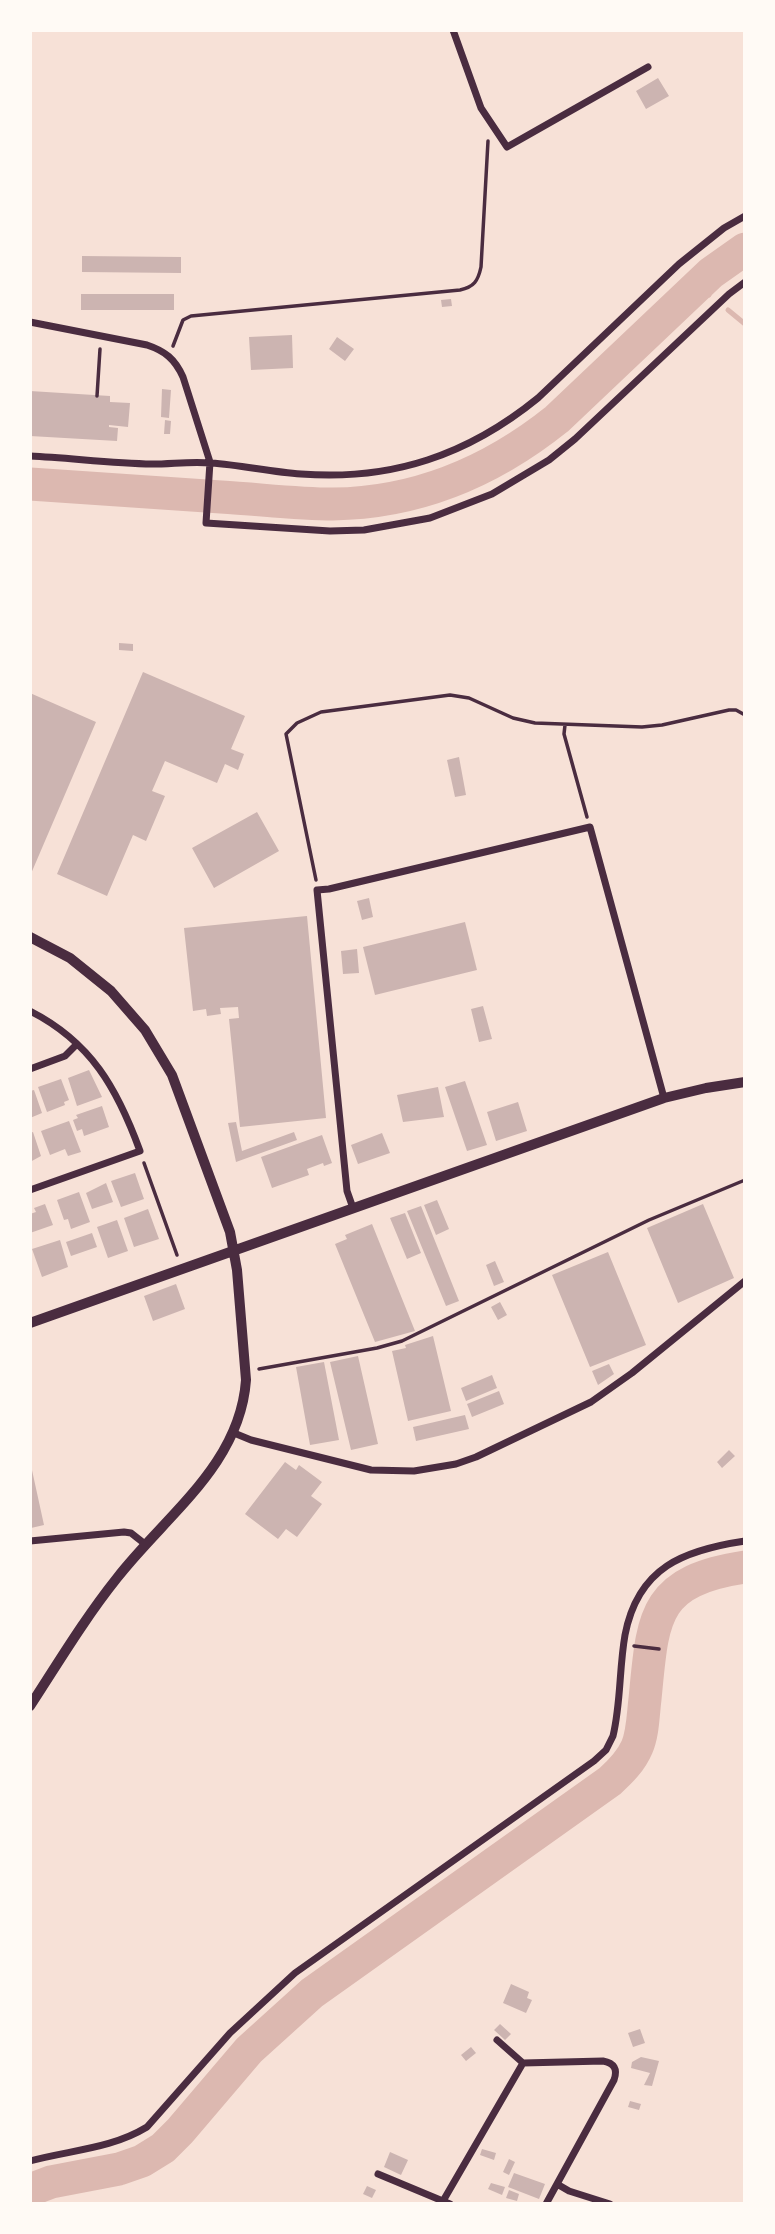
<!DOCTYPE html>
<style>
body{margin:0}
#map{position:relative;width:775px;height:2234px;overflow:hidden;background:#f7e1d7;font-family:"Roboto Condensed",sans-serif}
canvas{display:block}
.frame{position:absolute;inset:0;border:32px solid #fffaf5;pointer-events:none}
</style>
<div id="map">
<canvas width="775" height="2234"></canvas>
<div class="frame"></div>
</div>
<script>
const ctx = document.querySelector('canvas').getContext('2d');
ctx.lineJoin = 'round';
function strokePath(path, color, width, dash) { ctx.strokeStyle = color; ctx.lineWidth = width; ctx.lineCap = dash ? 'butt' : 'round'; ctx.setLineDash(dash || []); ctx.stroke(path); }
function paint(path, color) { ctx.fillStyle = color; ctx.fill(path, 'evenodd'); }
strokePath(new Path2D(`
 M698 286 709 295
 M728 310 745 324`), '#dcb8b0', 5);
strokePath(new Path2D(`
 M30 484C94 488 157 493 221 497 258 499 296 504 333 504 418 503 491 472 557 419L711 273 745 249
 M30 2190 51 2182 119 2169 142 2161 163 2148 180 2131 249 2050 312 1993 610 1781C621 1771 631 1761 637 1747 643 1733 643 1715 645 1699 653 1617 652 1581 745 1567`), '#dcb8b0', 33);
paint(new Path2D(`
 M658 78 669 96 646 109 636 91Z
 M82 256 181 257V273L82 272Z
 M81 294H174V310H81Z
 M451 299 452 306 442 307 441 300Z
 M292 335 293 368 251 370 249 337Z
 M337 337 354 349 345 361 329 349Z
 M162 389 171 390 169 418 161 417Z
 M30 391 110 396V402L130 403 128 427 109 425V427L118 428 117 441 30 436Z
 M165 420 171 421 170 434H164Z
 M119 643 133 644V651L119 650Z
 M143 672 245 716 231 749 244 754 238 770 225 764 217 783 165 761 152 791 165 796 146 841 133 835 107 896 57 874Z
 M30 693 96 722 30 876Z
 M459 757 466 795 455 797 447 760Z
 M257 812 279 851 214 888 192 848Z
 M369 898 373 917 362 920 357 901Z
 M307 916 326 1118 240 1127 229 1019 239 1018 238 1007 220 1008 221 1014 207 1016 206 1009 193 1011 184 928Z
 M465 922 477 970 375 995 363 947Z
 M357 949 359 973 343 974 341 951Z
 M483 1006 492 1039 479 1042 471 1009Z
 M89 1070 102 1097 77 1106 68 1078Z
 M61 1079 69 1100 64 1102 65 1105 47 1112 38 1087Z
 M465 1081 487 1145 467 1151 445 1087Z
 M438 1087 444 1117 403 1122 397 1095Z
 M34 1090 42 1113 30 1118V1091Z
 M518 1102 527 1131 496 1141 487 1112Z
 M102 1106 109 1127 84 1136 82 1129 77 1131 73 1120 78 1118 76 1115Z
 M69 1121 81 1152 68 1156 65 1149 50 1155 41 1131Z
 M236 1122 242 1151 294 1132 297 1140 236 1162 228 1123Z
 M33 1132 41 1156 30 1162V1133Z
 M382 1133 390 1153 358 1164 351 1145Z
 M322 1135 332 1163 324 1166 323 1163 307 1169 309 1175 272 1188 261 1157Z
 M135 1173 144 1199 121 1207 111 1181Z
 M106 1183 113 1202 92 1209 86 1193Z
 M79 1192 90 1222 71 1229 68 1219 64 1220 57 1200Z
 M437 1200 449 1229 436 1235 424 1205Z
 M45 1204 53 1225 30 1233V1214L36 1212 34 1208Z
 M703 1204 734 1278 678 1303 647 1228Z
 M421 1206 459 1301 446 1306 407 1211Z
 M148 1209 159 1239 134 1247 124 1218Z
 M405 1213 421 1253 407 1259 390 1218Z
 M117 1220 128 1251 108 1258 97 1227Z
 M372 1224 415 1331 375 1342 335 1244 347 1239 345 1235Z
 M92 1233 97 1247 71 1256 66 1242Z
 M60 1240 68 1267 42 1277 32 1249Z
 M608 1252 646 1345 590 1367 552 1275Z
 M495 1261 504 1282 494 1286 486 1265Z
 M176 1284 185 1309 153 1321 144 1296Z
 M500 1302 507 1315 498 1320 491 1307Z
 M433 1336 451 1411 408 1421 392 1351 406 1348 405 1345Z
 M358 1356 378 1444 351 1450 330 1362Z
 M324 1362 339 1440 310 1445 296 1367Z
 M609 1364 614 1374 598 1385 592 1371Z
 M492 1375 497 1388 466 1401 461 1388Z
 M499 1391 504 1404 472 1417 467 1404Z
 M465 1415 469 1429 416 1441 413 1427Z
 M729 1450 735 1456 722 1468 717 1462Z
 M30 1461 44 1525 31 1528 30 1525Z
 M285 1462 296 1470 299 1465 322 1482 311 1496 322 1504 297 1537 286 1529 278 1539 245 1514Z
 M511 1984 529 1992 527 1998 532 2000 526 2013 503 2003Z
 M500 2024 511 2034 505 2040 494 2030Z
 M640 2029 645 2043 633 2047 628 2033Z
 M471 2047 476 2053 466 2061 461 2055Z
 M641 2057 659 2061 652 2086 644 2085 650 2073 631 2068 632 2062Z
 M630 2101 641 2104 639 2110 628 2107Z
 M482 2149 496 2153 494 2160 480 2155Z
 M390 2152 408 2160 401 2175 384 2167Z
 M509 2159 515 2162 509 2175 503 2172Z
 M514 2173 545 2184 539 2199 508 2187Z
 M491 2183 505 2187 502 2195 488 2189Z
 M367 2186 376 2190 372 2198 363 2194Z
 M509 2190 519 2194 517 2201 506 2198Z`), '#ccb4b1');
strokePath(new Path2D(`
 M173 346 183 320 191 316 460 290C474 287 478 281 481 267L488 141
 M97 396 100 349
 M565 725 564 734 587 817
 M316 880 286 734 297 723 321 712 450 695 469 698 513 718 535 723 642 727 662 725 729 710H736L745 715
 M144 1163 177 1255
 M259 1369 377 1348 402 1341 649 1220 745 1180
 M634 1646 659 1649`), '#4a2c40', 3.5);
strokePath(new Path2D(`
 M453 30 481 108 507 147 648 67
 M30 322 147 345C165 351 175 359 183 377L210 462 206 523 330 531 364 530 430 518 492 494 549 460 575 439 729 294 745 282
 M30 456C70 458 112 463 152 464 172 464 192 461 211 463 241 465 271 472 301 474 392 481 468 455 538 398L679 264 724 228 745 216
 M30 1011C91 1042 117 1088 140 1151L30 1190
 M30 1069 65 1056 77 1044
 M353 1208 347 1191 317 890 329 889 590 827 664 1098
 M234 1433 251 1440 371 1470 414 1471 456 1464 476 1457 591 1402 632 1373 745 1281
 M30 1541 124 1532 131 1533 145 1544
 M497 2040 523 2063 603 2061C614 2063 618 2069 614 2080L546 2204
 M30 2161C70 2150 111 2149 147 2127L230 2033 295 1973 594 1761 606 1750 613 1736C621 1703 619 1669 625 1635 638 1567 684 1550 745 1541
 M378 2174 450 2204
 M557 2184 569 2191 610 2204
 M443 2201 523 2063`), '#4a2c40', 7);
strokePath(new Path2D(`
 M30 937 70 958 111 991 145 1030 172 1075 230 1232 237 1270 246 1380C240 1465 166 1515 117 1578 85 1618 58 1663 30 1706
 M30 1323 664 1098 706 1088 745 1082`), '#4a2c40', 10);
</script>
